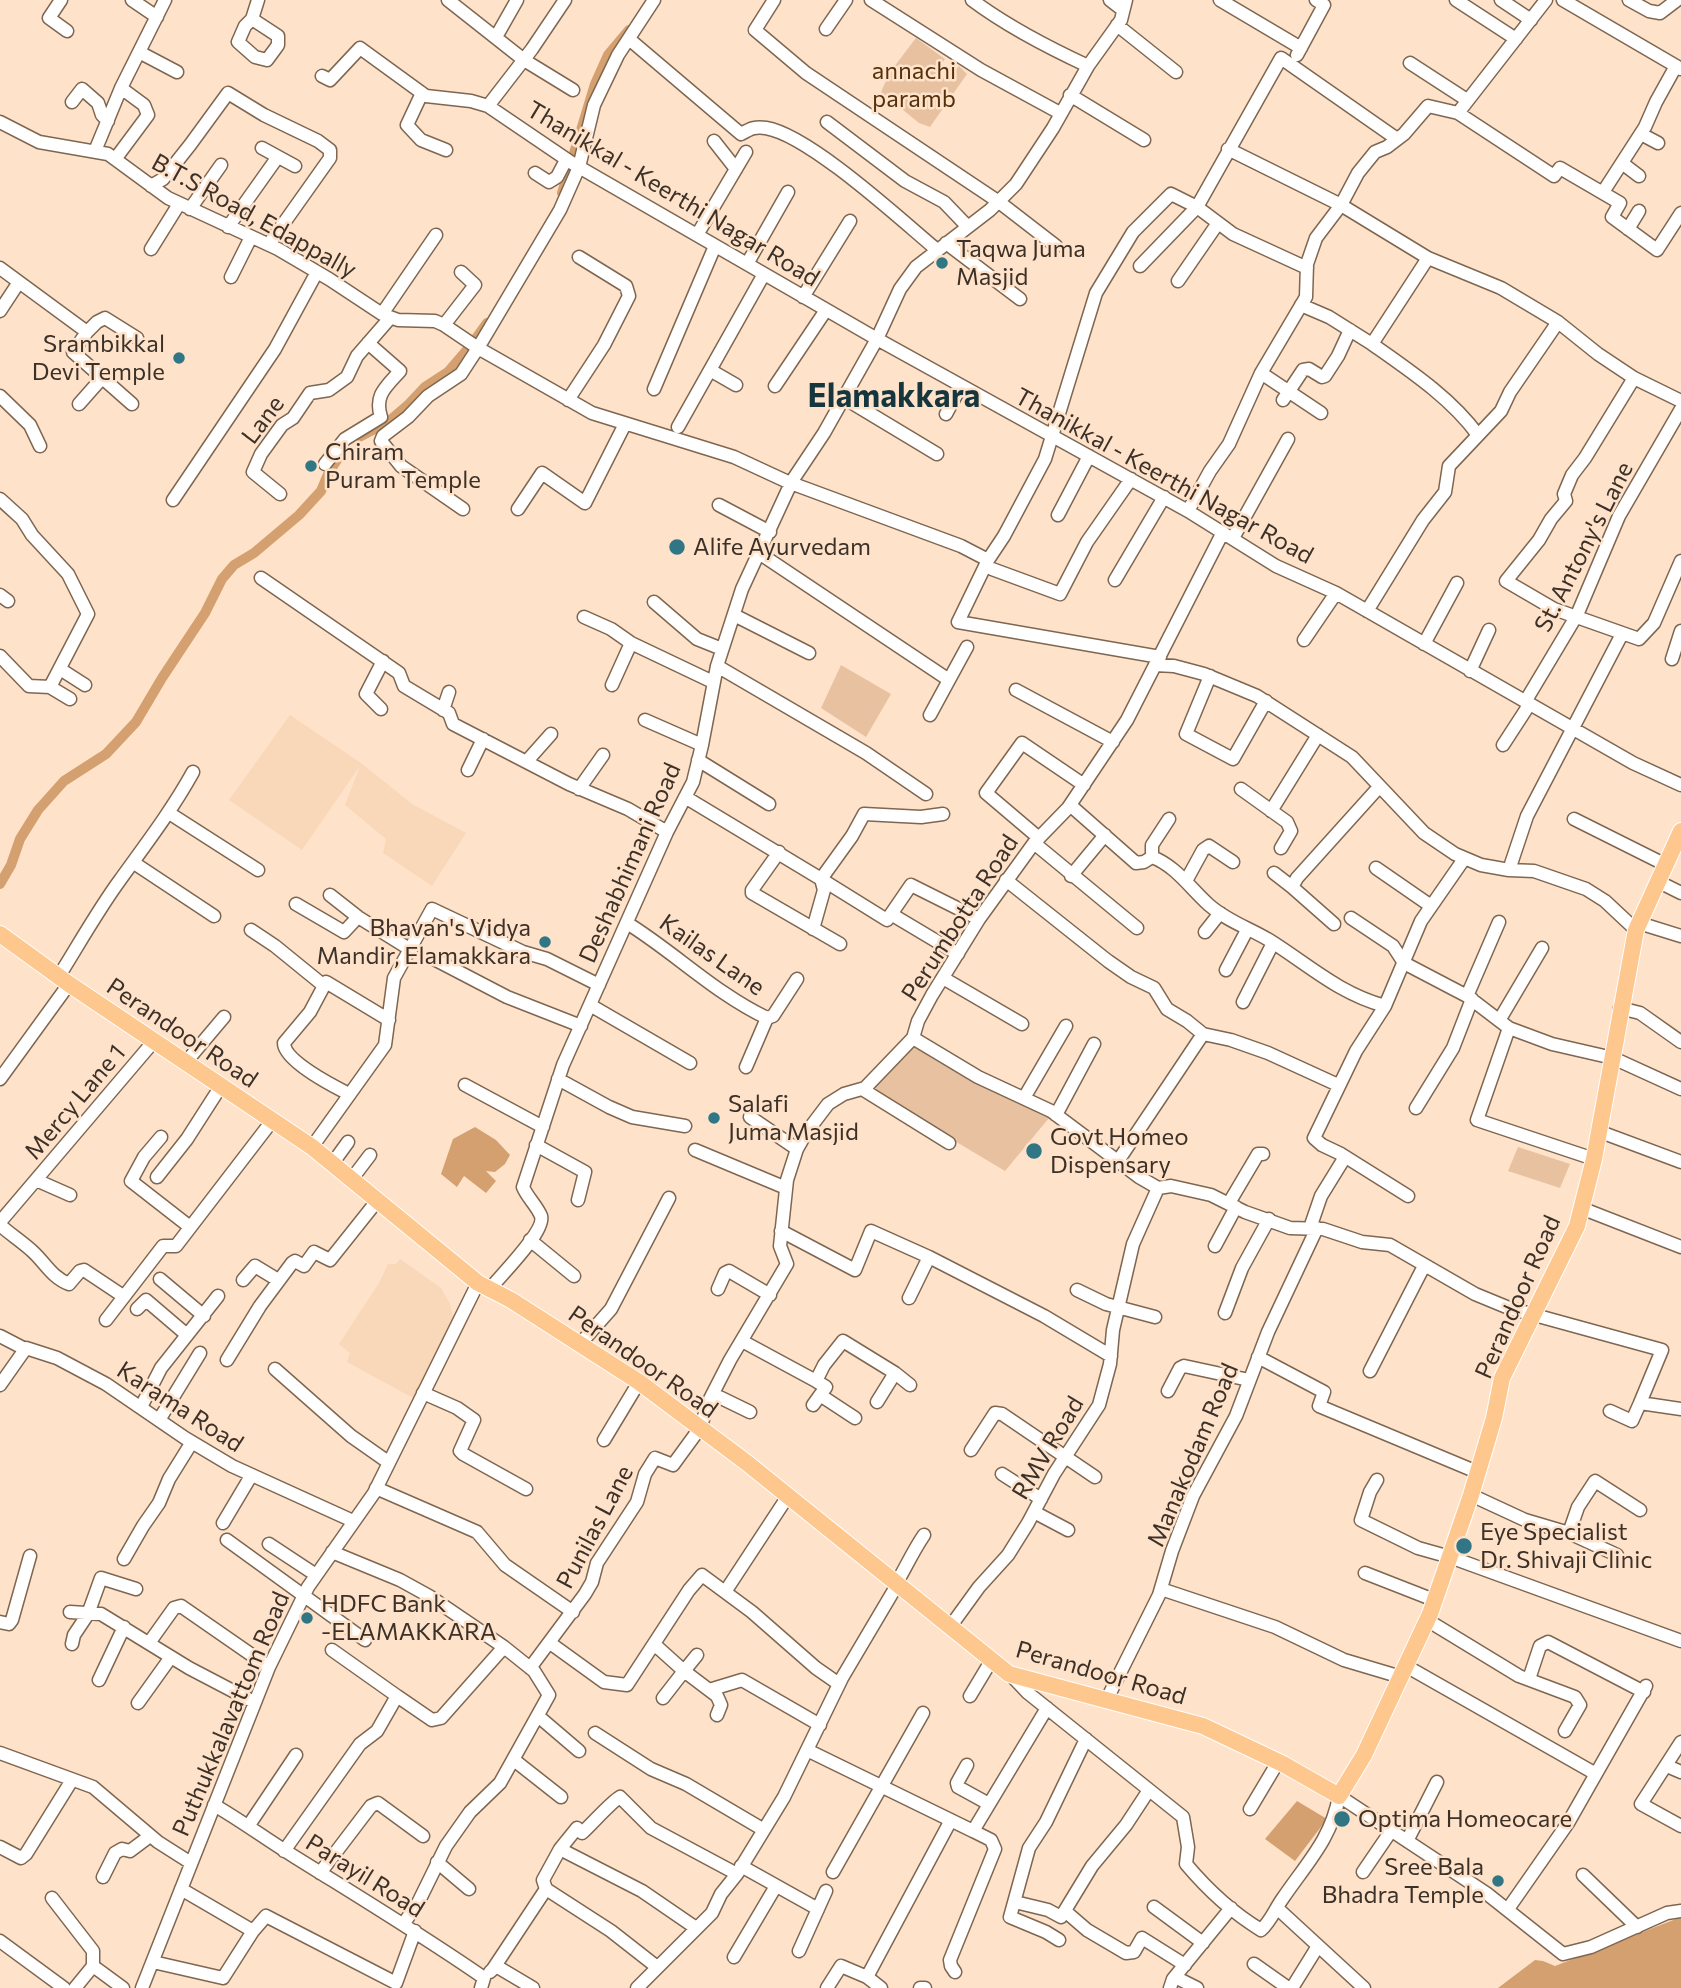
<!DOCTYPE html>
<style>
body{margin:0}
canvas{display:block;background:#ffe2ca}
</style>
<canvas width="1681" height="1988"></canvas>
<script>
const ctx = document.querySelector('canvas').getContext('2d');
ctx.lineJoin = 'round';
function paint(path, color) { ctx.fillStyle = color; ctx.fill(path, 'evenodd'); }
function strokePath(path, color, width, dash) { ctx.strokeStyle = color; ctx.lineWidth = width; ctx.lineCap = dash ? 'butt' : 'round'; ctx.setLineDash(dash || []); ctx.stroke(path); }
function drawText(font, color, halo, rows, align = 'center') {
  ctx.font = font + ' Commissioner,sans-serif'; ctx.lineWidth = 5; ctx.setLineDash([]); ctx.textBaseline = 'middle'; ctx.strokeStyle = halo; ctx.fillStyle = color; for (const [text, x, y, turn = 0] of rows) {
    ctx.save(); ctx.translate(x, y); ctx.rotate((+turn || 0) * Math.PI / 180); ctx.textAlign = isNaN(turn) ? turn : align; if (halo) ctx.strokeText(text, 0, 0); ctx.fillText(text, 0, 0); ctx.restore();
  }
}
paint(new Path2D(`
 M290 715 361 763 412 804 466 833 432 886 383 853 386 839 345 805 360 766 302 850 229 800Z
 M400 1259 441 1288 450 1304 455 1325 415 1399 347 1362 350 1353 339 1344 379 1283 388 1264H396Z`), '#f9d7b9');
paint(new Path2D(`
 M916 38 945 59 937 71 945 80 959 66 967 74 930 127 919 123 881 92 890 72Z
 M841 665 891 694 866 737 821 708Z
 M913 1043 1049 1118 1005 1171 871 1091Z
 M1518 1147 1570 1164 1560 1188 1508 1171Z`), '#e8c2a0');
paint(new Path2D(`
 M475 1127 496 1140 510 1155 505 1164 495 1172 486 1171 496 1181 486 1193 464 1176 457 1187 441 1174 453 1139Z
 M1297 1801 1327 1819 1295 1861 1265 1839Z
 M1681 1917V1988H1498L1535 1960 1543 1961 1555 1966Z`), '#d4a06f');
strokePath(new Path2D(`
 M562 193 595 84 608 55 629 30
 M359 437 388 422 409 404 425 387 448 372 472 344 487 323
 M0 884 11 865 20 839 38 810 64 781 106 754 136 722 162 678 205 613 222 579 234 565 254 553 299 515 321 491 329 472 345 448`), '#d4a06f', 10);
const minor = new Path2D(`
 M61 0 49 18 67 31
 M132 0 157 17
 M448 0 524 60 573 90
 M774 0 755 30 806 73 999 202 1056 246
 M871 0 981 70 1060 113
 M972 0C1008 27 1047 47 1088 66
 M1110 0 1123 10
 M1220 0 1301 48
 M1456 0 1516 39
 M1501 0 1531 20
 M1563 0 1676 66
 M1629 0 1649 11 1660 13 1677 0
 M252 19 245 26 238 42 255 57 267 60 278 45V36L252 19 258 0
 M1117 25 1176 72
 M826 29 846 0
 M496 37 517 0
 M629 39 741 134C750 129 755 126 766 128 809 135 900 219 937 250
 M139 52 177 72
 M1297 55 1324 5 1316 0
 M1410 63 1467 100
 M322 76 330 80 360 48 426 96 471 101 488 106 572 163 877 339 1188 511 1276 566 1336 593 1633 763 1681 785
 M422 93 407 125 421 140 446 150
 M1070 95 1144 140
 M72 102 82 89 98 103 102 115 108 121
 M488 106 532 49 565 0
 M1458 113 1554 176 1560 168 1620 203 1612 217 1657 250 1681 213
 M0 122 39 142 108 154 168 198 278 249 329 279 382 314 398 320 435 321 444 325 478 348 592 413 734 457 788 482 961 546 988 560 1004 536 1045 459 1096 293 1133 232 1171 194 1197 207 1233 234 1307 268
 M827 122 905 181 944 202 968 227
 M1641 134 1658 143
 M714 141 736 169
 M262 148 295 166
 M1228 149 1341 205 1428 258 1501 288 1558 322 1598 354 1634 378 1681 401
 M95 151 121 88 165 0
 M116 158 148 115 144 105 121 88
 M1622 163 1639 176
 M535 173 549 182 557 177 566 160
 M151 186 163 179 190 145 228 93 264 115 318 141 330 150V158L269 244
 M1605 189 1645 127 1656 102 1676 66 1681 69
 M190 209 221 165
 M228 227 277 158
 M1628 229 1639 211
 M697 235 746 152
 M946 243 1020 299
 M151 249 179 204
 M747 264 788 192
 M1140 266 1197 207 1281 58 1397 139
 M0 268 87 332 97 322 105 318 137 338
 M231 277 251 237
 M1178 281 1218 223
 M803 297 850 221
 M1301 305 1329 317 1372 344 1428 258
 M0 311 19 282
 M382 314 436 235
 M444 325 475 285 461 272
 M87 332 73 352 132 404
 M1372 344C1409 370 1451 398 1478 435
 M710 370 736 385
 M1261 373 1321 413
 M1634 378 1585 458 1572 475 1564 494 1566 501 1551 519 1539 540 1506 581 1554 609 1639 639 1654 623 1681 561
 M775 386 826 310
 M654 389 715 246
 M0 396 30 425 40 446
 M844 398 937 454
 M568 400 604 345 629 296 626 286 579 257
 M1283 400 1303 370 1309 369 1322 377 1325 376 1338 356 1350 330
 M79 404 102 378
 M946 414 961 386
 M678 427 764 274
 M325 464 345 439 381 417C374 395 386 387 400 371L368 343
 M280 494 253 472 261 454 282 425 293 418 310 393 329 390 347 377 357 356 390 318
 M0 499 22 519 32 535 68 574 88 614 50 687 29 686 0 656
 M173 500 275 349 317 272
 M719 505 770 532
 M463 509 401 466 381 441 383 436 408 417 428 396 461 374 478 348 560 210 579 167 594 105 618 55 654 0
 M518 509 542 473 585 503 625 424
 M1188 511 1210 471 1229 444 1261 373 1306 297 1307 264 1316 238 1341 205 1358 173 1375 152 1387 147 1404 134 1428 106 1458 113 1546 0
 M1058 515 1089 456
 M1233 538 1288 439
 M759 553 949 680 967 647
 M988 560 958 622 1160 657
 M992 569 1060 594 1087 542 1131 479
 M261 578 399 673 404 686 449 713 453 724 569 784 628 809 667 832
 M1115 580 1164 497
 M0 595 8 601
 M654 602 697 639 722 649
 M1367 611 1423 520 1445 492 1449 466 1501 411 1510 392 1558 322
 M734 615 809 653
 M584 617 611 629 631 643 713 682
 M1304 640 1336 593
 M1424 644 1457 583
 M1672 659 1681 631
 M1155 665 1174 666 1204 674 1257 696 1352 757 1424 833 1455 854 1481 865 1509 870 1534 871 1586 889 1605 901 1636 930
 M717 666 866 753 926 794
 M60 669 85 685
 M1470 671 1489 630
 M1210 676 1186 734 1233 759 1266 701
 M612 685 631 643
 M50 687 70 699
 M1016 690 1113 742
 M1525 702 1577 615 1619 516 1681 409
 M381 709 366 694 383 661
 M443 710 449 692
 M930 715 949 680
 M645 720 702 745
 M1503 745 1529 705
 M698 760 769 804
 M527 761 551 734
 M468 770 483 739
 M579 789 603 755
 M1241 789 1287 822 1291 831 1281 848
 M685 797 821 879 852 836 864 814 921 817 943 814
 M1070 805 1136 863 1144 862 1152 857C1176 866 1190 888 1209 905 1227 921 1249 928 1269 940 1309 965 1338 993 1385 1006
 M1271 811 1318 735
 M169 813 258 870
 M1574 819 1666 865
 M1039 838 986 793 1022 743 1084 785
 M1034 843 1137 928
 M779 852 752 890V893L840 944
 M1152 857V845L1169 819
 M134 863 214 916
 M1376 868 1431 906
 M1509 870 1527 816 1622 634
 M1274 873 1292 887
 M1071 876 1105 835
 M821 879 887 920 911 885 979 919
 M1006 880 1108 961 1131 977 1154 988 1167 1009 1187 1021 1203 1034 1231 1040 1268 1053 1338 1085
 M1186 881 1203 850 1209 846 1233 862
 M1659 882 1681 893
 M330 895 358 917 411 950
 M296 904 344 932 358 917
 M891 914 958 954
 M1351 918 1393 946 1404 963 1467 996 1509 1028 1552 1044 1613 1058 1681 1089
 M627 923C674 952 716 994 767 1018L773 1016 797 979
 M1639 923 1681 936
 M1334 924 1292 887 1297 878 1379 787
 M813 929 824 890 821 879
 M251 930 275 946 323 985
 M1205 932 1220 913
 M434 959 507 997 581 1026
 M1226 970 1247 930
 M59 976C79 944 98 910 120 880 146 844 172 810 193 772
 M943 978 1022 1024
 M1467 996 1499 922
 M1243 1002 1273 943
 M590 1005 690 1063
 M1620 1008 1640 1013 1681 1042
 M1500 1019 1542 948
 M1509 1028 1477 1120 1594 1159
 M913 1038 978 1077 1051 1111 1139 1177 1158 1188 1171 1186 1211 1195 1245 1212 1290 1228 1323 1229 1362 1242 1390 1245 1475 1294 1509 1308 1662 1350 1640 1403
 M186 1062 224 1017
 M746 1067 767 1018
 M0 1079 69 984
 M558 1079 609 1107 632 1117 685 1126
 M465 1085 543 1127
 M862 1089 949 1143
 M349 1094C333 1086 284 1061 284 1043L310 1012 326 982 389 1020
 M1024 1098 1066 1026
 M1416 1108 1453 1048 1472 999
 M1056 1115 1094 1044
 M750 1117 797 1149
 M1598 1131 1681 1162
 M161 1137 144 1157 131 1181 190 1227
 M536 1145 585 1172 578 1200
 M312 1147 385 1045 394 978 432 909 523 952 547 959 599 985
 M695 1150 786 1188
 M1118 1161 1203 1034
 M332 1164 348 1142
 M157 1177 187 1139 221 1086
 M36 1180 70 1195
 M351 1180 370 1155
 M1408 1196 1341 1154 1322 1145 1314 1138 1356 1051 1385 1006 1421 921 1464 859
 M1229 1203 1258 1154H1263
 M1581 1208 1681 1247
 M0 1222 154 1041
 M0 1225C10 1234 21 1241 31 1250 45 1262 51 1277 69 1284L80 1271 84 1270 123 1296
 M1310 1228 1321 1196 1345 1157
 M781 1231 855 1270 871 1231 929 1257 909 1298
 M530 1240 574 1276
 M1215 1246 1236 1207
 M929 1257 1044 1316 1111 1356
 M160 1279 204 1316
 M243 1280 255 1266 278 1280
 M490 1289C500 1276 546 1231 541 1216 537 1206 527 1197 523 1187L563 1065 667 832 693 782 702 745 717 666 742 589 792 481 824 433 877 339 900 289 916 267 990 210 1016 184 1053 128 1088 66 1121 20 1126 0
 M718 1289 725 1273 729 1271 770 1295
 M1077 1290 1106 1304 1155 1317
 M137 1309 146 1300 187 1335
 M1225 1313 1242 1268 1269 1219
 M106 1320 163 1246H176L272 1121
 M0 1336 25 1349
 M742 1341 816 1381 824 1365 843 1341 895 1373 910 1385
 M580 1344 611 1309 669 1198
 M1258 1357 1324 1392 1319 1406 1477 1472
 M227 1360 260 1306 292 1263 295 1261 304 1266 314 1252 330 1260 377 1201
 M275 1369 351 1436 388 1462
 M1370 1371 1424 1266
 M0 1385 26 1348 57 1358 106 1384 185 1438 232 1466 353 1521
 M1168 1391 1180 1368 1184 1366 1249 1380
 M423 1393 457 1408 474 1420 460 1451 463 1454 526 1489
 M713 1394 750 1412
 M820 1395 855 1418
 M877 1402 895 1373
 M813 1405 826 1387 816 1381
 M141 1407 161 1368 218 1296
 M1610 1411 1632 1421 1640 1403 1681 1409
 M159 1420 200 1353
 M604 1440 639 1382
 M971 1450 995 1413 1002 1414 1095 1477
 M1002 1474 1041 1499
 M1377 1480 1370 1492 1361 1520 1418 1548 1450 1557 1681 1641
 M376 1488 477 1532 505 1565 573 1612
 M1471 1495 1525 1520 1569 1533 1617 1555
 M1034 1512 1068 1530
 M223 1523 251 1476
 M1569 1533 1578 1507 1595 1481 1640 1510
 M227 1540 365 1640
 M269 1544 316 1575
 M332 1552 400 1580 429 1596 504 1647 534 1671 549 1695 500 1783 470 1812 446 1846 418 1903 404 1923
 M124 1559 143 1526 159 1503 169 1479 192 1442
 M1365 1573 1434 1600
 M896 1584C906 1567 913 1551 924 1535
 M1161 1589 1275 1627 1344 1660 1401 1677
 M725 1592 788 1496
 M70 1612 101 1614 189 1668 254 1702
 M1427 1620 1519 1676 1575 1697 1580 1705 1565 1731
 M0 1622 9 1624 12 1620 30 1556
 M950 1627 979 1587 1008 1555 1028 1523 1054 1474 1099 1405 1110 1364 1113 1330 1133 1244 1158 1188
 M149 1643 174 1608 181 1606 269 1667
 M550 1643 604 1682 627 1685 689 1590 702 1575 752 1612 816 1668 839 1684
 M72 1644 74 1635 88 1614 101 1578 136 1589
 M654 1644 684 1671 663 1698
 M697 1655 684 1671 717 1696 721 1705 717 1715
 M1406 1666 1596 1774
 M530 1668 585 1594 592 1582 597 1563 637 1502 645 1474 655 1458 673 1465 700 1428 710 1399 730 1360 787 1264 780 1246 787 1180 797 1149 806 1133 828 1104 844 1094 865 1088 913 1038 918 1021 932 995 979 919 1034 843 1068 808 1127 720 1223 532
 M1010 1674 1028 1693 1183 1817 1188 1847 1186 1864C1207 1889 1233 1913 1261 1930 1271 1921 1275 1909 1283 1898 1306 1864 1332 1838 1339 1796L1486 1893 1563 1954 1591 1947 1667 1913 1681 1911
 M1529 1679 1540 1646 1548 1642 1644 1692
 M99 1680 124 1627
 M709 1690 742 1680 820 1725
 M397 1696 432 1720 441 1718 504 1647
 M970 1696 991 1661
 M1107 1699 1159 1595 1172 1551 1193 1496 1236 1416 1268 1332 1317 1228
 M138 1703 171 1657
 M538 1716 579 1751
 M595 1733 651 1769 686 1784 764 1830
 M1681 1742 1641 1804 1681 1826
 M807 1750 973 1831 1047 1708
 M0 1753 93 1787 158 1842 191 1863
 M514 1760 561 1797
 M967 1765 957 1783 958 1787 989 1804
 M1667 1766 1681 1772
 M214 1805C242 1821 267 1840 295 1857 359 1897 422 1935 484 1978L481 1988
 M1250 1809 1278 1762
 M249 1825 296 1755
 M1407 1841 1437 1782
 M0 1847 21 1858 26 1854 72 1780
 M560 1849 642 1891 696 1928
 M284 1851 360 1744 377 1731 397 1696 332 1650
 M437 1862 469 1889
 M741 1866 818 1909
 M833 1872 923 1713
 M1363 1872 1391 1831
 M320 1873 371 1806 378 1803 423 1836
 M1583 1875 1637 1927
 M103 1877 115 1853 122 1849 130 1851 150 1836
 M181 1889 253 1931 266 1916 396 1983 415 1931
 M546 1889 611 1931 657 1967
 M52 1898 93 1951V1966
 M1015 1902 1048 1910 1061 1917 1092 1866 1126 1825 1149 1790
 M1154 1907 1203 1943
 M1277 1908 1364 1988
 M1508 1909 1568 1823 1646 1686
 M1065 1911 1087 1930 1126 1953 1134 1952 1142 1938 1185 1965
 M1059 1940 1046 1932 1010 1917 1029 1848 1046 1822 1086 1739
 M0 1941 64 1988
 M799 1951 826 1891
 M734 1957 776 1886
 M153 1962 223 1978 253 1931
 M1254 1964 1288 1988
 M493 1969 546 1889 543 1880 560 1849 577 1828 582 1833C592 1824 611 1802 620 1797L651 1828 737 1874
 M490 1972 496 1966 533 1988
 M955 1972 951 1966 950 1960 995 1849 991 1840 973 1831
 M867 1977 951 1820
 M1175 1977 1197 1988
 M75 1988 93 1966 123 1988
 M142 1988 269 1667 308 1587 374 1493 478 1283
 M637 1988 712 1913 721 1894 737 1874 784 1797 842 1678 897 1585
 M827 1988 841 1966 867 1977 881 1988
 M920 1988H925
 M1170 1988 1173 1979 1231 1908
 M1292 1988 1318 1946`);
const major = new Path2D(`
 M0 934 69 984 312 1147 478 1283 511 1300 639 1382 747 1463 1009 1674 1203 1726 1283 1764 1339 1796 1364 1755 1430 1614 1471 1495 1494 1418 1502 1378 1577 1226 1594 1159 1636 930 1681 831`);
strokePath(minor, '#7e6650', 15);
strokePath(major, '#fff', 18);
strokePath(minor, '#fff', 12);
strokePath(major, '#fdc78e', 16);
for (const [x, y, r, color] of [
 [942,263,7,"#307684"],
 [179,358,7,"#307684"],
 [311,466,7,"#307684"],
 [677,547,9,"#307684"],
 [545,942,7,"#307684"],
 [714,1118,7,"#307684"],
 [1034,1151,9,"#307684"],
 [1464,1546,9,"#307684"],
 [307,1618,7,"#307684"],
 [1342,1819,9,"#307684"],
 [1498,1881,7,"#307684"]
]) { const dot = new Path2D(); dot.arc(x, y, r, 0, 2 * Math.PI); ctx.fillStyle = color; ctx.fill(dot); strokePath(dot, '#ffe2ca', 2.5); }
drawText('24px', '#55310b', '#ffe2ca', [
 ["annachi",914,71],
 ["paramb",914,99]
]);
drawText('24px', '#3c3128', '#ffe2ca', [
 ["Thanikkal - Keerthi Nagar Road",673,194,31],
 ["B.T.S Road, Edappally",254,216,29],
 ["Lane",263,420,-53],
 ["Thanikkal - Keerthi Nagar Road",1164,476,29],
 ["St. Antony's Lane",1584,547,-63],
 ["Deshabhimani Road",630,863,-66],
 ["Perumbotta Road",960,918,-57],
 ["Kailas Lane",712,955,35],
 ["Perandoor Road",182,1033,34],
 ["Mercy Lane 1",75,1102,-50],
 ["Perandoor Road",1518,1297,-66],
 ["Perandoor Road",643,1362,35],
 ["Karama Road",180,1407,33],
 ["RMV Road",1048,1448,-59],
 ["Manakodam Road",1193,1455,-67],
 ["Punilas Lane",595,1527,-62],
 ["Perandoor Road",1101,1673,16],
 ["Puthukkalavattom Road",231,1714,-67],
 ["Parayil Road",365,1876,32]
]);
drawText('24px', '#3c3128', '#ffe2ca', [
 ["Taqwa Juma",956,249],
 ["Masjid",956,277],
 ["Srambikkal",165,344,"right"],
 ["Devi Temple",165,372,"right"],
 ["Chiram",325,452],
 ["Puram Temple",325,480],
 ["Alife Ayurvedam",693,547],
 ["Bhavan's Vidya",531,928,"right"],
 ["Mandir, Elamakkara",531,956,"right"],
 ["Salafi",728,1104],
 ["Juma Masjid",728,1132],
 ["Govt Homeo",1050,1137],
 ["Dispensary",1050,1165],
 ["Eye Specialist",1480,1532],
 ["Dr. Shivaji Clinic",1480,1560],
 ["HDFC Bank",321,1604],
 ["-ELAMAKKARA",321,1632],
 ["Optima Homeocare",1358,1819],
 ["Sree Bala",1484,1867,"right"],
 ["Bhadra Temple",1484,1895,"right"]
], 'left');
drawText('bold 32px', '#16363d', '#ffe2ca', [
 ["Elamakkara",894,396]
]);
</script>
